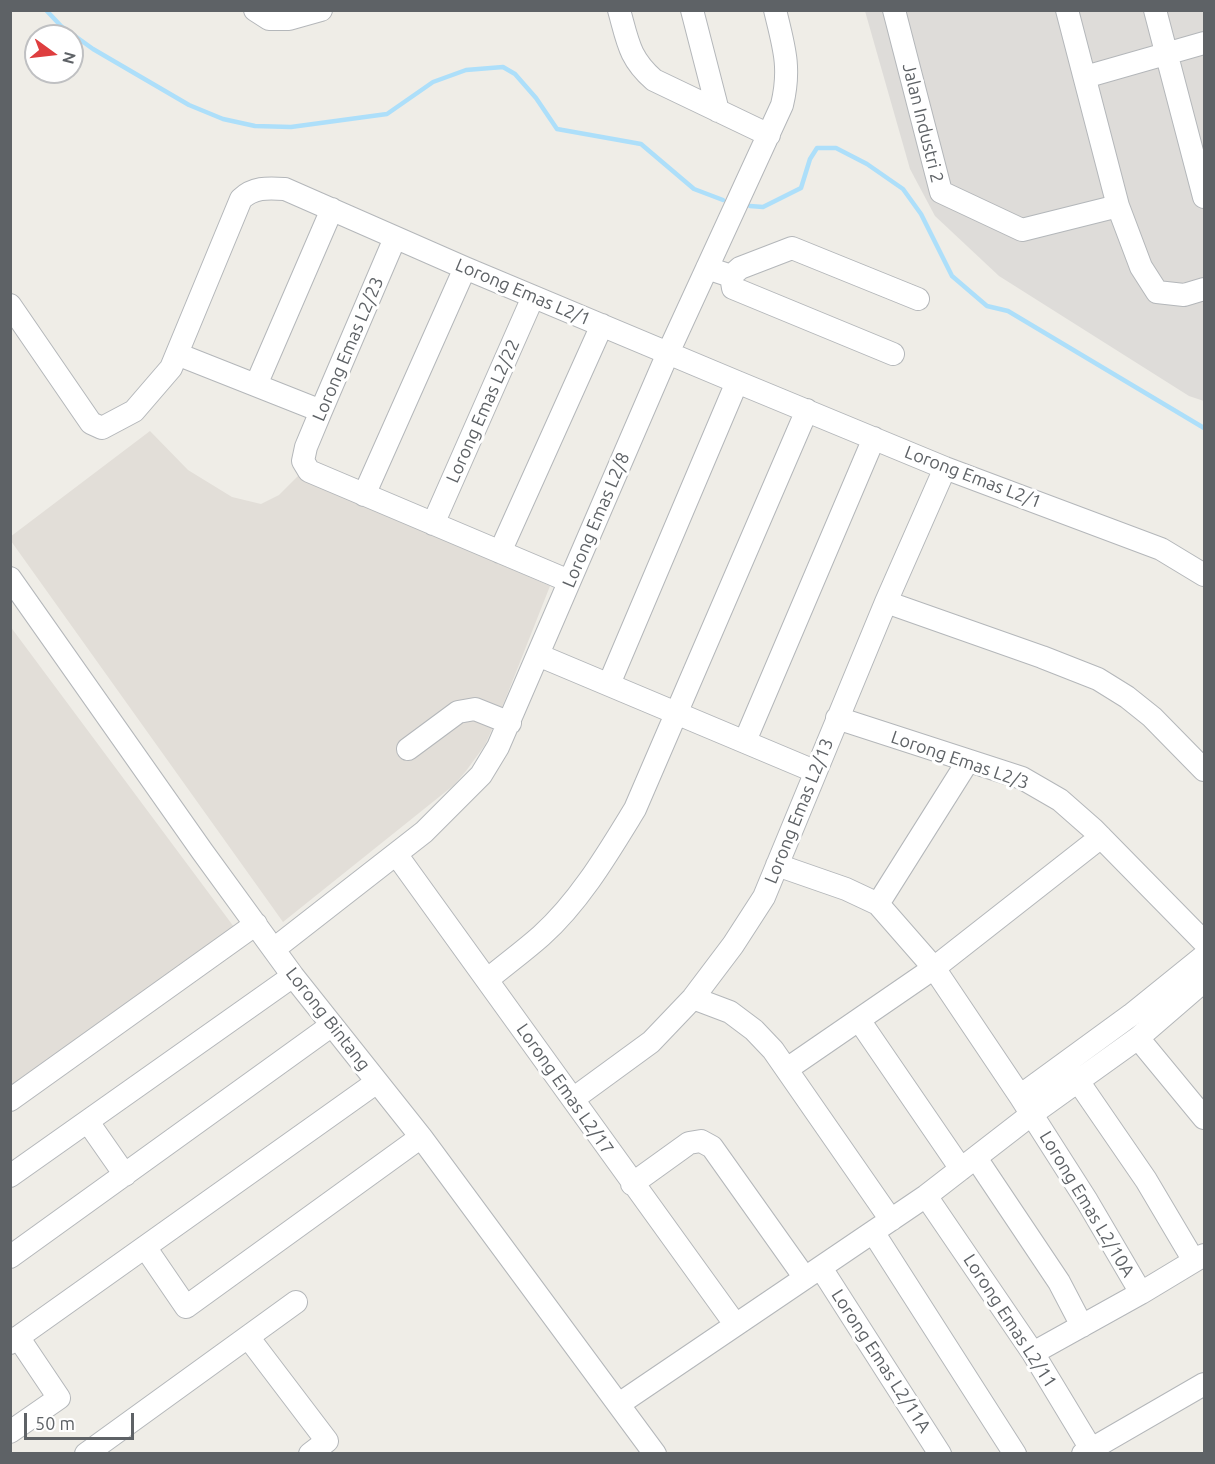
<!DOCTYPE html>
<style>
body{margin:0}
#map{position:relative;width:1215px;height:1464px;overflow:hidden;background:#efede7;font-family:Ubuntu,sans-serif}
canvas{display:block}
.frame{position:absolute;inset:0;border:12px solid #5e6266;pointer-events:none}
.north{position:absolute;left:24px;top:24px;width:60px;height:60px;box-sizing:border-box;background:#fff;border:2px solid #bfc0c2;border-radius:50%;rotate:105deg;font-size:16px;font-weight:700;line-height:24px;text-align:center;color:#5e6266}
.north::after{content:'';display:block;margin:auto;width:21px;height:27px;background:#de3e3f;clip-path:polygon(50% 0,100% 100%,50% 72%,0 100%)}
.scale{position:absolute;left:24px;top:1413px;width:110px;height:27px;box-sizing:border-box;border:3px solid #5e6266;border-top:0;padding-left:8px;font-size:18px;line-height:21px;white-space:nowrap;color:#5e6266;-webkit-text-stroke:4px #fff;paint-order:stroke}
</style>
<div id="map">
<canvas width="1215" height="1464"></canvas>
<div class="frame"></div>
<div class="north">N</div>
<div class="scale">50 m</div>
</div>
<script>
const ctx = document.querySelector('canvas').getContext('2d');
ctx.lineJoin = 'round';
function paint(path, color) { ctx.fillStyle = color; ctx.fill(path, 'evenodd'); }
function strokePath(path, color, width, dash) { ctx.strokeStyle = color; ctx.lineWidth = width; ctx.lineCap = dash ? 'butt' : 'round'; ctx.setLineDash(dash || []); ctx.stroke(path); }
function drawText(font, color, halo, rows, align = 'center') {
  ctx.font = font + ' Ubuntu,sans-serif'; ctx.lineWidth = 6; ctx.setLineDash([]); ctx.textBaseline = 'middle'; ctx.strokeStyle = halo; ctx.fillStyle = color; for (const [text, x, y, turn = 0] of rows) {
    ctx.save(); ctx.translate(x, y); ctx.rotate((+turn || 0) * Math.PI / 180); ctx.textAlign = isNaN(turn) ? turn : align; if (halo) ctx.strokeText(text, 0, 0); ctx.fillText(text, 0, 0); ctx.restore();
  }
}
paint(new Path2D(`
 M865 11H1204V401L1189 396 999 276 935 216 910 169Z`), '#dedcd9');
paint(new Path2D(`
 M150 431 188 470 232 497 261 504 279 495 298 476 550 586 505 700 485 745 466 771 454 785 283 922 11 541 10 537Z
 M10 626 234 927 10 1089Z`), '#e2ded8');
strokePath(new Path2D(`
 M46 10 61 26 93 49 189 105 223 119 255 126 291 127 387 114 433 82 466 70 503 67 515 74 536 98 557 129 641 144 694 189 723 200
 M750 206 763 207 801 188 810 159 817 148H836L867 164 903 189 921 214 952 276 987 306 1008 311 1204 428`), '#addffa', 4.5);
const minor = new Path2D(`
 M255 10 269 19H289L321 10
 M619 10C628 42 629 58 654 80L769 135
 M692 10 718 111
 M894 10 941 192 1022 230 1118 206
 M1067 10 1118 206 1141 267 1157 292 1184 295 1204 289
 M1155 10 1204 197
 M1085 77 1204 43
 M395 238 321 411 306 447 303 461 309 471 569 581
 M707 268 731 276 740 268 792 248 918 299
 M731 276 733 288 893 354
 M10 305 91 423 102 428 134 411 171 368 241 199C254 187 267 188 285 189L465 268 737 382 945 468 1161 549 1204 575
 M177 354 321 411
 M256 385 332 209
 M364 495 465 268
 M433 524 533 297
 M500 552 602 325
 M10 578 202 851 293 976 421 1137 655 1454
 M886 602 1042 657 1098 679 1127 697 1152 717 1204 770
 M538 655 814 771
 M609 684 737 382
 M837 718 1022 778 1060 800 1093 829 1204 942
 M745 741 874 438
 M408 749 458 712 475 709 510 723
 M396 854 735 1324
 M777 865 846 889 878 904 934 968 1020 1096 1087 1201 1141 1293
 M878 904 968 761
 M274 949 424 832 481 775 498 747 668 353 782 105C791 68 784 47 775 10
 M487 980C505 965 524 951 541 936 580 901 608 853 635 809L807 410
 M693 998 730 1012 754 1030 773 1050 891 1220
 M859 1020 961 1169
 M1138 1038 1204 1118
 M787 1069 934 968 1101 837
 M1078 1081 1146 1180 1194 1261
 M1020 1096 1131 1015 1204 956
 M573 1099 651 1042 693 998 733 945 764 897 886 602 945 468
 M10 1100 256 924
 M88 1122 125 1175
 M976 1158 1059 1282 1082 1326
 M10 1176 293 976
 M632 1184 689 1143 701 1141 712 1147 805 1278
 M926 1196 1033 1353 1091 1449
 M873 1232 1015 1454
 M145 1247 186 1307 421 1137
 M10 1257 332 1025
 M821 1268 940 1454
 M248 1337 327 1441 310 1454
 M10 1343 377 1082
 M1033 1353 1141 1293 1204 1255
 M619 1404 926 1196 1032 1114 1138 1038 1204 981
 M10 1432 59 1398 18 1337
 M86 1454 296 1302
 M1083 1454 1204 1384`);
strokePath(minor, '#b4b7ba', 24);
strokePath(minor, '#fff', 22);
drawText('18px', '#5e6266', '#fff', [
 ["Jalan Industri 2",923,123,76],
 ["Lorong Emas L2/1",523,292,23],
 ["Lorong Emas L2/23",348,349,-67],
 ["Lorong Emas L2/22",483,411,-66],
 ["Lorong Emas L2/1",973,477,21],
 ["Lorong Emas L2/8",596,520,-67],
 ["Lorong Emas L2/3",960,760,19],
 ["Lorong Emas L2/13",799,811,-68],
 ["Lorong Bintang",328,1019,52],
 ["Lorong Emas L2/17",565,1089,55],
 ["Lorong Emas L2/10A",1087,1204,59],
 ["Lorong Emas L2/11",1010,1321,57],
 ["Lorong Emas L2/11A",881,1361,57]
]);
</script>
